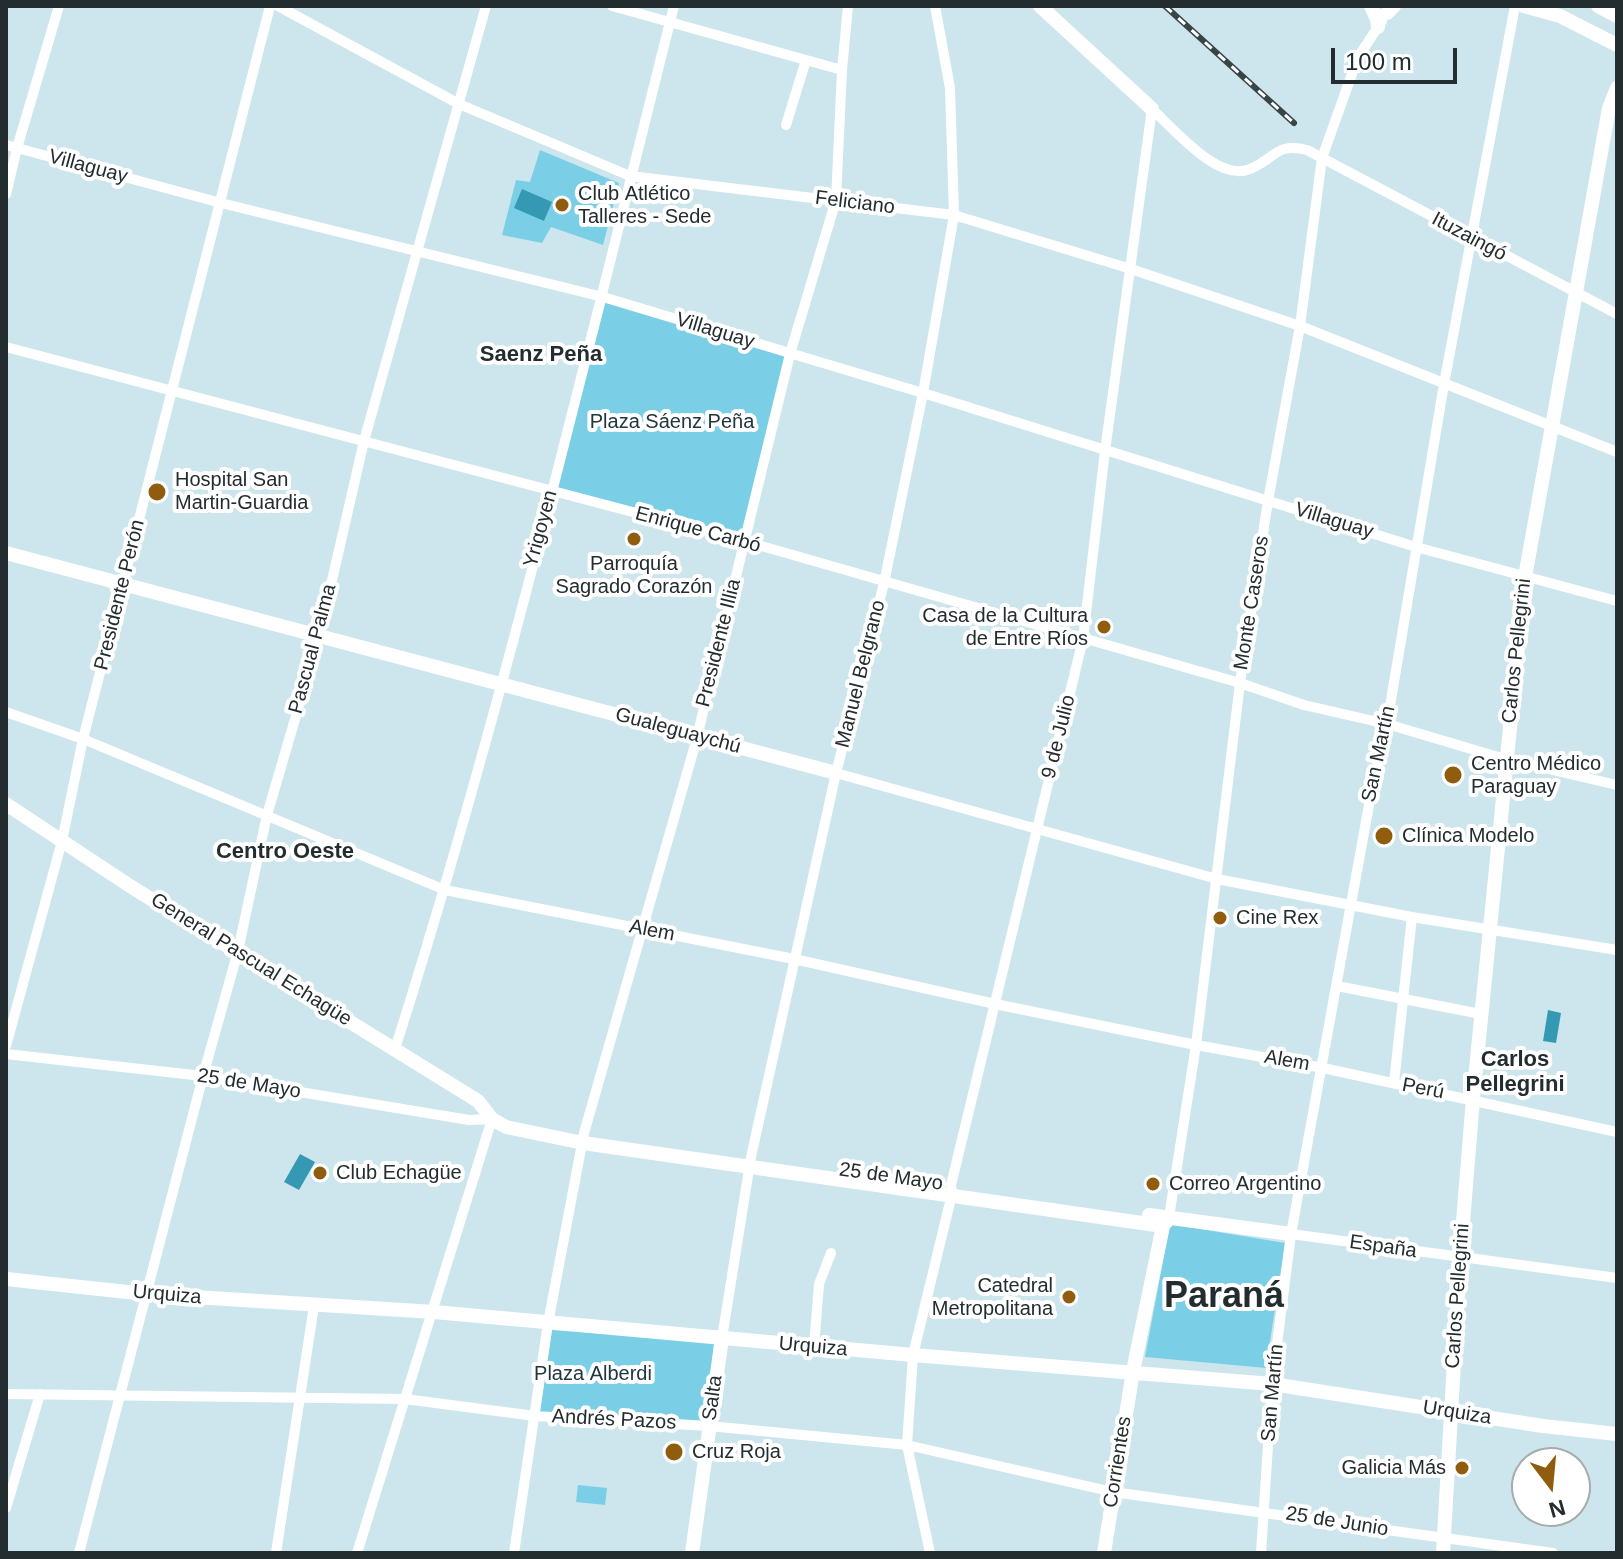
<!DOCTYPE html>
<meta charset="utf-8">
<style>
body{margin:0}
#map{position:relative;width:1623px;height:1559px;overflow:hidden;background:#cde6ed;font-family:Helvetica,sans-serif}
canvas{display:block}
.frame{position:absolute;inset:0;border:8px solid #232c2f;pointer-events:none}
.north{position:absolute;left:1511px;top:1447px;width:80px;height:80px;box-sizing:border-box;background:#fff;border:2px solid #a7abac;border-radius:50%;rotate:164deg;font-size:22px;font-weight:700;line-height:32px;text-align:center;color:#232c2f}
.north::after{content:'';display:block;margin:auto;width:28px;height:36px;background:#905c0d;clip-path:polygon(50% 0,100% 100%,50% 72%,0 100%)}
.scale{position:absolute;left:1331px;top:48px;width:126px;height:36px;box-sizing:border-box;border:4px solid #232c2f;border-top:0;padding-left:10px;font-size:24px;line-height:28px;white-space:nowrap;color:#232c2f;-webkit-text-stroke:6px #fff;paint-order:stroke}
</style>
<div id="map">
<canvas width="1623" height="1559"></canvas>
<div class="frame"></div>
<div class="north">N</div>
<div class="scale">100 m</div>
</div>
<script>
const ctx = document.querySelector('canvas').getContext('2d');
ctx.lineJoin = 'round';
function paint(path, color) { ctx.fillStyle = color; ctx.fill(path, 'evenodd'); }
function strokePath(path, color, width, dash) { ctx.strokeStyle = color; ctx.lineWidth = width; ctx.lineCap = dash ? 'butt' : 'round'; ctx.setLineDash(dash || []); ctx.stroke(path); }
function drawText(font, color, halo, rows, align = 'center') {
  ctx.font = font + ' Helvetica,sans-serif'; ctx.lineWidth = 8; ctx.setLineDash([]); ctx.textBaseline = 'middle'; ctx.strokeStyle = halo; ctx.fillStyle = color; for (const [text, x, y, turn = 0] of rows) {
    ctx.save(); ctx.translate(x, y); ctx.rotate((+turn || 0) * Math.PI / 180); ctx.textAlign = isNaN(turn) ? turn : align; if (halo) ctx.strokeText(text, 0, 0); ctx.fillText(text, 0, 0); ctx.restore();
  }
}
paint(new Path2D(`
 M540 150 619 183 603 245 551 227 542 243 502 235 516 180 530 182Z
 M606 301 788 355 739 543 557 488Z
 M1170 1224 1285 1243 1266 1368 1145 1357Z
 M552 1330 714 1342 706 1421 540 1412Z
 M578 1485 607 1488 605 1505 576 1502Z`), '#7acfe7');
paint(new Path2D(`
 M522 189 552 202 544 221 514 208Z
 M1548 1010 1561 1013 1556 1043 1543 1041Z
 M300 1154 315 1162 299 1190 284 1182Z`), '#3699b3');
strokePath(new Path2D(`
 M278 6 459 104 630 176 954 215 1131 269 1300 326 1617 452
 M612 6 842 70
 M1152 109C1174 129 1219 183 1250 169 1275 159 1276 142 1307 150L1617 314
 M786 125 806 60
 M6 145 221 203 603 297 923 393 1416 547 1617 601
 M6 194 17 148 59 6
 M6 347 758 545 1240 683 1304 705 1387 724 1505 759 1617 785
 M6 712 83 739 445 890 794 959 995 1004 1196 1045 1323 1068 1617 1132
 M836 773 1217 879 1412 917 1617 950
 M1337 986 1481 1014
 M6 1046 62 841 83 739 270 6
 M395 1049C504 706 586 355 674 6
 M6 1054 203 1076 469 1120 492 1119 357 1553
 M1394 1083 1412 917
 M1169 1217 1196 1045 1240 683 1268 501 1300 326 1322 158 1358 57 1382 21
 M1291 1234 1617 1278
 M722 1338 751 1157 836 773 884 583 923 393 954 215 950 88 935 6
 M814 1347 819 1284 831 1253
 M6 1394 405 1399 535 1416 709 1426 907 1445 1113 1492 1553 1553
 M6 1508 40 1394
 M79 1553 203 1076 238 951 267 815 319 637 364 441 486 6
 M276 1553 314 1306
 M514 1553 548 1323 584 1133 695 745 790 354 836 200 842 70 848 6
 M930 1553 907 1445 913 1355 952 1194 951 1185 1083 639 1105 451 1152 109
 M1261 1553 1272 1384 1291 1234 1371 794 1387 724 1444 384 1515 6`), '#fff', 10);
strokePath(new Path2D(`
 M1040 6 1152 109
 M1371 6 1377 19 1378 27
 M1524 6 1560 16 1617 45
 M1598 6 1617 16
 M1387 13 1394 6
 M6 553 836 773
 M6 804 130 886 478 1101 492 1119 506 1127 583 1143 1163 1226
 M1149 1215 1291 1234
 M6 1279 146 1294 434 1312 913 1355 1272 1384 1543 1426 1617 1434
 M692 1553 722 1338
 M1104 1553 1133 1371 1163 1226 1167 1221
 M1443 1553 1460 1258 1473 1099 1525 577 1609 108 1617 88`), '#fff', 14);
const rail = new Path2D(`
 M1165 6 1294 123`);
strokePath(rail, '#394447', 6);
strokePath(rail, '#fff', 3, [9]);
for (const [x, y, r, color] of [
 [562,205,8,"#905c0d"],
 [157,492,10,"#905c0d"],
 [634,539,8,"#905c0d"],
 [1104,627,8,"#905c0d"],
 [1453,775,10,"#905c0d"],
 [1384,836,10,"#905c0d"],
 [1220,918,8,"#905c0d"],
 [320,1173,8,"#905c0d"],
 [1153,1184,8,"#905c0d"],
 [1069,1297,8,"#905c0d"],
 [674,1452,10,"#905c0d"],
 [1462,1468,8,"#905c0d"]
]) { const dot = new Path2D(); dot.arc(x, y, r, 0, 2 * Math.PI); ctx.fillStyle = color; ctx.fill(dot); strokePath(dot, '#fff', 3); }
drawText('20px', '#232c2f', '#fff', [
 ["Villaguay",88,167,15],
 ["Feliciano",855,203,7],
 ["Ituzaingó",1469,237,28],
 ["Villaguay",715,331,17],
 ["Villaguay",1334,521,17],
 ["Yrigoyen",541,529,-75],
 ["Enrique Carbó",698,530,15],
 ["Presidente Perón",120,595,-76],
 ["Monte Caseros",1252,603,-81],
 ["Presidente Illia",719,643,-76],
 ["Pascual Palma",313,649,-75],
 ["Carlos Pellegrini",1517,651,-84],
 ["Manuel Belgrano",861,674,-76],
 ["Gualeguaychú",678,731,15],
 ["9 de Julio",1059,737,-76],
 ["San Martín",1379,754,-78],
 ["Alem",652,931,11],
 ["General Pascual Echagüe",251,960,32],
 ["Alem",1287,1061,10],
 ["25 de Mayo",249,1084,9],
 ["Perú",1423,1089,11],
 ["25 de Mayo",891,1177,8],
 ["España",1383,1247,8],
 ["Urquiza",167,1295,5],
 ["Carlos Pellegrini",1458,1296,-86],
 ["Urquiza",813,1347,5],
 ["San Martín",1273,1393,-85],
 ["Salta",713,1398,-82],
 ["Urquiza",1457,1413,9],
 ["Andrés Pazos",614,1420,3],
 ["Corrientes",1118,1462,-81],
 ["25 de Junio",1337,1522,9]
]);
drawText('20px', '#232c2f', '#fff', [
 ["Club Atlético",578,194],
 ["Talleres - Sede",578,217],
 ["Hospital San",175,480],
 ["Martin-Guardia",175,503],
 ["Parroquía",634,564,"center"],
 ["Sagrado Corazón",634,587,"center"],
 ["Casa de la Cultura",1088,616,"right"],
 ["de Entre Ríos",1088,639,"right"],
 ["Centro Médico",1471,764],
 ["Paraguay",1471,787],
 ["Clínica Modelo",1402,836],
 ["Cine Rex",1236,918],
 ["Club Echagüe",336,1173],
 ["Correo Argentino",1169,1184],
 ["Catedral",1053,1286,"right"],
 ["Metropolitana",1053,1309,"right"],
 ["Cruz Roja",692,1452],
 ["Galicia Más",1446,1468,"right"]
], 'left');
drawText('20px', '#21373e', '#fff', [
 ["Plaza Sáenz Peña",672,422],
 ["Plaza Alberdi",593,1374]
]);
drawText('bold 22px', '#232c2f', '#fff', [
 ["Saenz Peña",541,355],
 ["Centro Oeste",285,852],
 ["Carlos",1515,1060],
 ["Pellegrini",1515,1085]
]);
drawText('bold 36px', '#232c2f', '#fff', [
 ["Paraná",1224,1297]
]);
</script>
